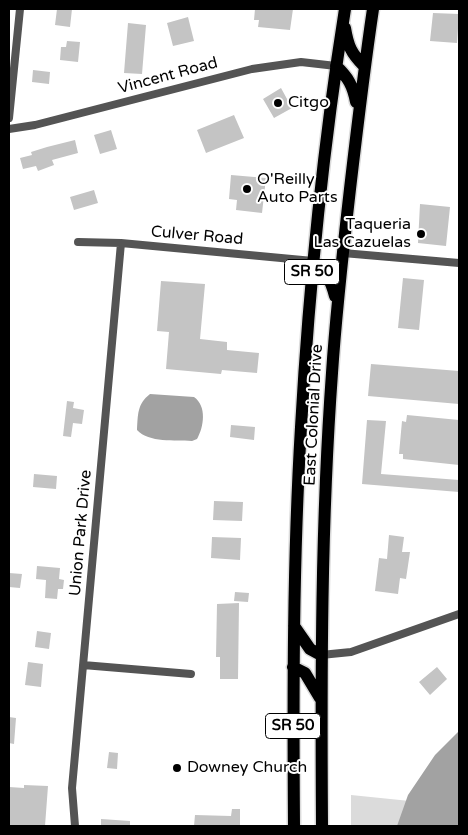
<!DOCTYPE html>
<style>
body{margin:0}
#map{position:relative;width:468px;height:835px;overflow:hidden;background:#fff;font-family:"Varela Round",sans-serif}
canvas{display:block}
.frame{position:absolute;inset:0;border:10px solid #000;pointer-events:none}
</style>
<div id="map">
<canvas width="468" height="835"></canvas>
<div class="frame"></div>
</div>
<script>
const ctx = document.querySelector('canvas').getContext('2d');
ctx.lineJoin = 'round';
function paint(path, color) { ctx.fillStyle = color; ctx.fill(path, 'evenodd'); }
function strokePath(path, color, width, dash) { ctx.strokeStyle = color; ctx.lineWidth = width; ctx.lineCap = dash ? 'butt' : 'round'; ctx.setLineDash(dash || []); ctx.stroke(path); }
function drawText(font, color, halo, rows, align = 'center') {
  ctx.font = font + ' "Varela Round",sans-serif'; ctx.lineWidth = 4; ctx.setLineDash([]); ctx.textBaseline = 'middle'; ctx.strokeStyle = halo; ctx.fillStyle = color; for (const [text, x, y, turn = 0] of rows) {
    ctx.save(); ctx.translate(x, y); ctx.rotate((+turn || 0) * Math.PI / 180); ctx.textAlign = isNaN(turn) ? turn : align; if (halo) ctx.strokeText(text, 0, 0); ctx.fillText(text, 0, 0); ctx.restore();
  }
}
paint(new Path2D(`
 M351 795 459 806V826H351Z`), '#dbdbdb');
paint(new Path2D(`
 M150 394 194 397C207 406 204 427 197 439L192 441C175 440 149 443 137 430 138 415 137 404 150 394Z
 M459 731V826H397L408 795 435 755Z`), '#a2a2a2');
paint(new Path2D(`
 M57 9H72L70 27 55 25Z
 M255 9H293L290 30 258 27 259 20H254Z
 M433 13 459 14 457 43 430 41Z
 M188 17 194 41 173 46 167 23Z
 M128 23 146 25 142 74 124 73Z
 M67 41 80 42 78 62 60 60 61 47H66Z
 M33 70 50 72 49 84 32 82Z
 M281 88 292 108 274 118 263 99Z
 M234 115 244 138 206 153 197 130Z
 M111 130 117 149 100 154 94 135Z
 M75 140 78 153 52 160 54 165 38 171 36 166 23 169 20 158 32 155 31 152 47 147Z
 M231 175 266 178 262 213 236 210 237 200 229 199Z
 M94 190 98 203 74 210 70 197Z
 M420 204 450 207 446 246 418 243Z
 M403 278 424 280 419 330 398 328Z
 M161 281 205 284 200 339 227 342V350L259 353 257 373 222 370 221 374 166 369 169 332 157 331Z
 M371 364 459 371V404L368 396Z
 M67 401 74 402 73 408 84 410 82 424 73 423 71 437 63 436Z
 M407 415 459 420V465L403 459V454H399L402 421 406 422Z
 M367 420 386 421 381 474 459 480V492L362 484Z
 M231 425 255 427 254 440 230 437Z
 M34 474 57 476 56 489 33 487Z
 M214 501 243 502 242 521 213 520Z
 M389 535 404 537 402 552H410L406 579 400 578 398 594 375 591 379 558 387 559Z
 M212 537 241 538 240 560 211 558Z
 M37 566 60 568 59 579 64 580 63 589H58L57 599 45 598 46 580 36 579Z
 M9 573 22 574 20 588 9 587Z
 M235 592 249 593 248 602 234 601Z
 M239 603 238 679H220V657H216L217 604Z
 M37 631 51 633 49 649 35 647Z
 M28 662 43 664 41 687 25 685Z
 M437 667 447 679 430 695 419 682Z
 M9 717 16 718 14 744 9 743Z
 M109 752 118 753 117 769 107 768Z
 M24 785 48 786 45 826H9V787L24 788Z
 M232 809H240V826H194L195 815 231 816Z
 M101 819 130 821V826H101Z`), '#c4c4c4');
const trunk = new Path2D(`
 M345 28C348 46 351 53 364 66
 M336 66C348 77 353 86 356 102
 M313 261C326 271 331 280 335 296
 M294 626 310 649 321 655
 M293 667 305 673 320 698
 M294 826C293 693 293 560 301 427 309 287 323 147 345 9
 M322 826C321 675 321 524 332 373 336 312 343 250 350 189 357 129 364 69 373 9`);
strokePath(trunk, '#dbdbdb', 15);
strokePath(new Path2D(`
 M9 118 20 9
 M9 129 35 125 252 69 301 62 336 66
 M78 242 121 243 313 261
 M343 253 459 263
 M321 655 351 652 459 614
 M83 665 191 674
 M75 826 72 788 121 243`), '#545454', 8);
strokePath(trunk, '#000', 12);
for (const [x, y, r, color] of [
 [278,103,5,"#000"],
 [247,189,5,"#000"],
 [421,234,5,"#000"],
 [177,768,5,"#000"]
]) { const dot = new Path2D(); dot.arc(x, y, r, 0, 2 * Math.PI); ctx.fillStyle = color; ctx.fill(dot); strokePath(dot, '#fff', 2); }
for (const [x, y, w] of [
 [312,272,55],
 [293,726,55]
]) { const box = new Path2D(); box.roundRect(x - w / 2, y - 12.5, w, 25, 4); ctx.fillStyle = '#fff'; ctx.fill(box); strokePath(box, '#000', 1); }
drawText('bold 15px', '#000', null, [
 ["SR 50",312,272],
 ["SR 50",293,726]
]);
drawText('16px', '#000', '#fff', [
 ["Vincent Road",168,76,-15],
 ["Culver Road",197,236,5],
 ["East Colonial Drive",314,415,-87],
 ["Union Park Drive",81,533,-85]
]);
drawText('16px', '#000', '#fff', [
 ["Citgo",288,103],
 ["O'Reilly",257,180],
 ["Auto Parts",257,198],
 ["Taqueria",411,225,"right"],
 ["Las Cazuelas",411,243,"right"],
 ["Downey Church",187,768]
], 'left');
</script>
